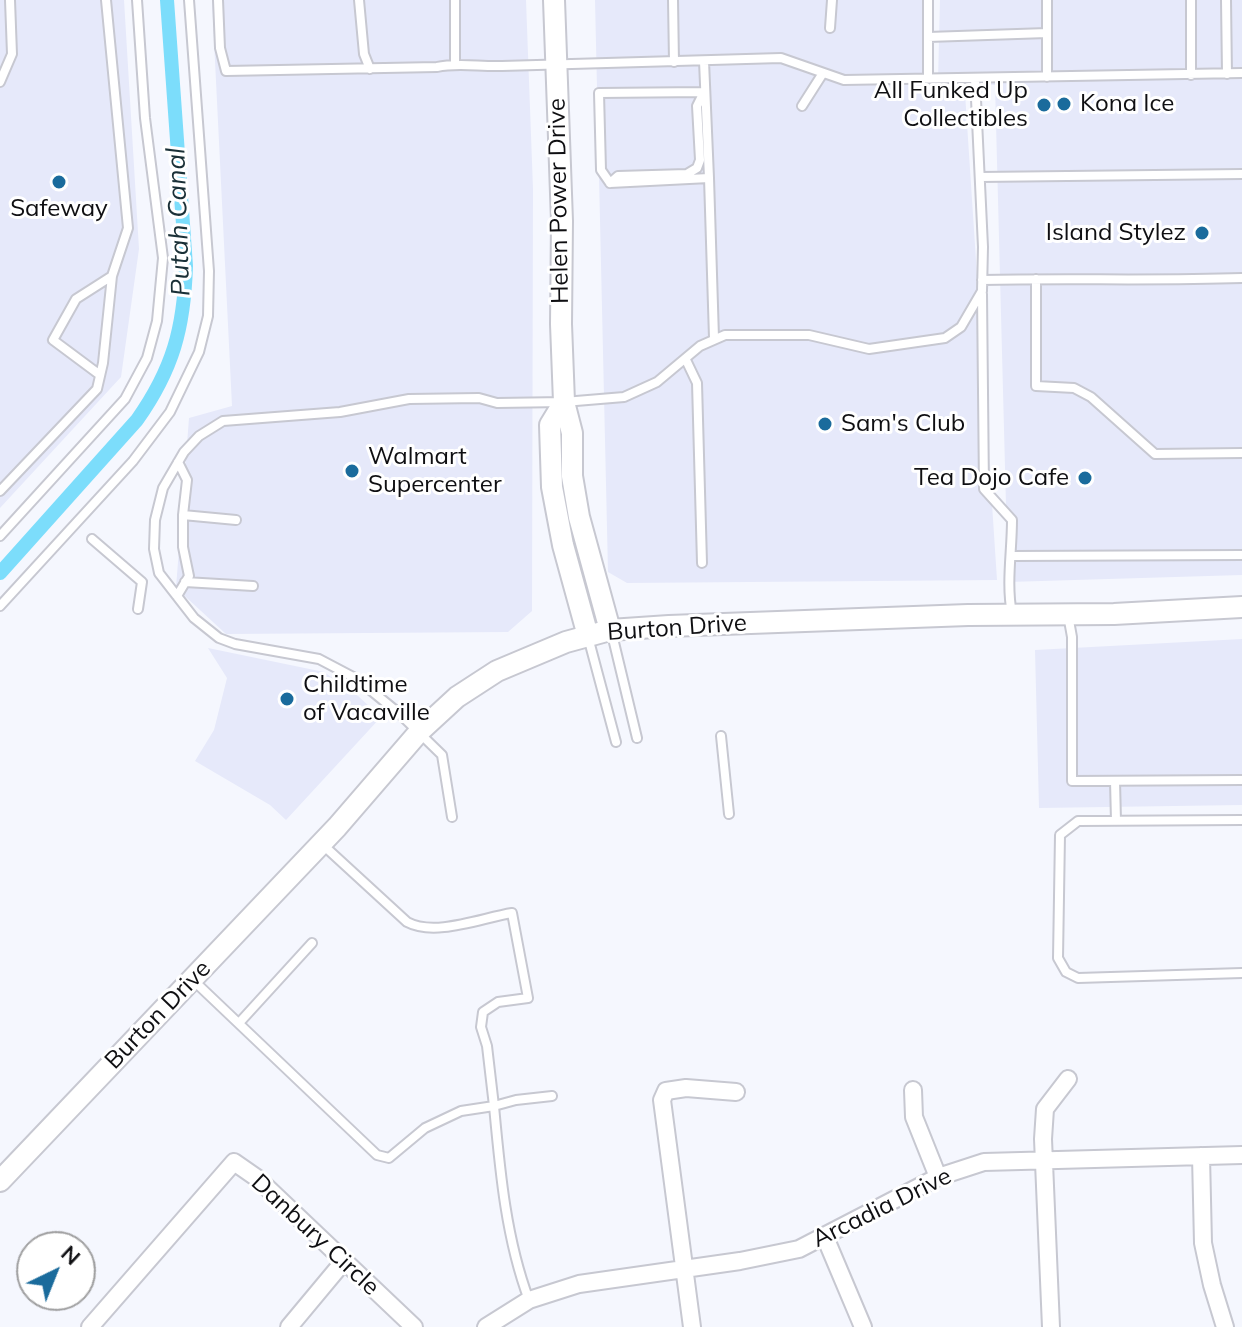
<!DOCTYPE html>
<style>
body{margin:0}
#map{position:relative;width:1242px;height:1327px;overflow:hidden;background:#f5f7fe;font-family:Mulish,sans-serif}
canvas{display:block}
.north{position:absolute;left:16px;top:1231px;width:80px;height:80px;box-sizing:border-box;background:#fff;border:2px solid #9f9fa0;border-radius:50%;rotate:43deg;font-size:22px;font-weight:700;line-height:32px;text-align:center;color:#0f0f12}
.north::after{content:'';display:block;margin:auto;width:28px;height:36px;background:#1a6b9c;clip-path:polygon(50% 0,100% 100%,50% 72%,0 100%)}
</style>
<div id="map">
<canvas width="1242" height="1327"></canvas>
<div class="north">N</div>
</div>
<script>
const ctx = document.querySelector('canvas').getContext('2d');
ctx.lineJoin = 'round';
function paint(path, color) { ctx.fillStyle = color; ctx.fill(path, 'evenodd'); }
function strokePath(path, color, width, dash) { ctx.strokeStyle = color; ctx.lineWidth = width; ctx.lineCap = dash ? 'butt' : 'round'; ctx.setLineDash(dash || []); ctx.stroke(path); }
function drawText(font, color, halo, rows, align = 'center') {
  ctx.font = font + ' Mulish,sans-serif'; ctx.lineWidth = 6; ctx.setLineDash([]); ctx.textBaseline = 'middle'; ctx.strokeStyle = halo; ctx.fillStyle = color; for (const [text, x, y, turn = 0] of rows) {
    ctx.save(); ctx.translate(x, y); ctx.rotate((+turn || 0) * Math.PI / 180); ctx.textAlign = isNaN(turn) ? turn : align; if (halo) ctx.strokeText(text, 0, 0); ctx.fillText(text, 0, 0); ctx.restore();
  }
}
paint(new Path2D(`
 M0 0H124L139 249 121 377 0 508Z
 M212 0H526L533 189 532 611 508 632 226 634 176 588 189 418 232 406Z
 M595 0H924L922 90 965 93 997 580 627 583 608 572Z
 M940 0H1242V575L1008 582 995 85 938 81Z
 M1242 639V805L1039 808 1035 650Z
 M208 648 324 672 358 696 381 717 286 820 270 805 195 761 214 730 227 678Z`), '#e6e9fa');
strokePath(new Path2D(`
 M0 573 137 420C173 369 184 328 186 266L167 0`), '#7cddfb', 14);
const service = new Path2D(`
 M218 0 220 48 226 71 437 67C458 62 480 67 502 66L781 58 844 80 1242 73
 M359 0 364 54 370 69
 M673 0 674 62
 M928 0V78
 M1047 0V77
 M1226 0 1227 74
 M830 28 832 0
 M928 37 1047 33
 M455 63V0
 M1191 75V0
 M0 82 12 54 10 0
 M802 106 823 73
 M980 177 1242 174
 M709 178 714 338
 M610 183 709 178 704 61
 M610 183 601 170 599 93 704 92
 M610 183 618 176 687 174 697 168 700 160 697 106 703 94
 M1036 279V386L1074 388 1091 397 1155 454 1242 453
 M982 280C1069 278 1155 281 1242 278
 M982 294 984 489 1012 520C1012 552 1006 583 1012 614
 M686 360 697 383 702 563
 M100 375 53 340 76 299 112 276
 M0 491 97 389 103 363 112 276 128 228 106 0
 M183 515 236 520
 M0 536 125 399 147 358 157 321 163 258 145 118 137 0
 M92 539 142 582 138 609
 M1012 556 1242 555
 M185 582 253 586
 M177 596 189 576 183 547V515L187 480 178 462
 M0 606 133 461 170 412 199 352 208 316 209 271 189 0
 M1068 615 1072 637V781L1242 780
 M611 630 637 738
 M588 637 616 742
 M721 736 729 814
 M1115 781 1116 821
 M452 817 442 755 401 715 357 679 319 659 235 644 219 638 194 618 159 573 154 549 155 520 163 488 184 452 199 436 223 421 340 412 409 399 479 398 497 403 564 402 624 397 657 382 700 346 725 335H809L869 349 945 338 961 327 982 291 983 247 975 78
 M1242 820 1078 821 1060 835 1058 958 1066 972 1078 978 1242 973
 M322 844 407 922C435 937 481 918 512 913L528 998 498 1002 483 1012 481 1027 487 1046 494 1106 516 1100 552 1096
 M193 980 377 1155 389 1158 425 1128 461 1111 494 1106C500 1171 506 1239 529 1300
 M239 1023 312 943`);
const minor = new Path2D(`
 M913 1090 914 1117 938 1177
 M1201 1156 1203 1243 1212 1285 1225 1327
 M825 1237 863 1327
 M90 1327 234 1162 257 1178 414 1327
 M289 1327 344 1261
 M486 1327 529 1300 579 1284 740 1261 799 1249 938 1177 984 1162 1242 1155
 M692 1327 662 1100 666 1091 686 1088 736 1092
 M1051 1327 1043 1139 1045 1109 1068 1079`);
const tertiary = new Path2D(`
 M554 0 562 221 561 324 564 402 572 433V476L579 517 610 630
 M564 402 550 425 552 487 563 545 588 636
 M0 1181 337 827 419 732 457 697 497 671 566 642 610 630 669 626 968 615 1114 614 1242 607`);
strokePath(service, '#c7c8d1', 12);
strokePath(minor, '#c7c8d1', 20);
strokePath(tertiary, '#c7c8d1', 24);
strokePath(service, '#fff', 8);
strokePath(minor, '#fff', 16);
strokePath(tertiary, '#fff', 20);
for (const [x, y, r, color] of [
 [1064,104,8,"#1a6b9c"],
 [1044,105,8,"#1a6b9c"],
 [59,182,8,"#1a6b9c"],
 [1202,233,8,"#1a6b9c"],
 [825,424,8,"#1a6b9c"],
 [352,471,8,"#1a6b9c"],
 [1085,478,8,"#1a6b9c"],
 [287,699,8,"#1a6b9c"]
]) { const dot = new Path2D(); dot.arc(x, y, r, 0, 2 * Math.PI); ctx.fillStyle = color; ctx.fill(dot); strokePath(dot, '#fff', 3); }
drawText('24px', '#0f0f12', '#fff', [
 ["All Funked Up",1028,91,"right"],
 ["Collectibles",1028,119,"right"],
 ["Kona Ice",1080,104],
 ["Safeway",59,209,"center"],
 ["Island Stylez",1186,233,"right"],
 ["Sam's Club",841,424],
 ["Walmart",368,457],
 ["Supercenter",368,485],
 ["Tea Dojo Cafe",1069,478,"right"],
 ["Childtime",303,685],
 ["of Vacaville",303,713]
], 'left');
drawText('24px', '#0f0f12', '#fff', [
 ["Helen Power Drive",559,201,-91],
 ["Burton Drive",677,628,-4],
 ["Burton Drive",158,1015,-46],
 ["Arcadia Drive",882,1208,-26],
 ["Danbury Circle",315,1235,43]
]);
drawText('italic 26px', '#1a3037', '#fff', [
 ["Putah Canal",179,222,-92]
]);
</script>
